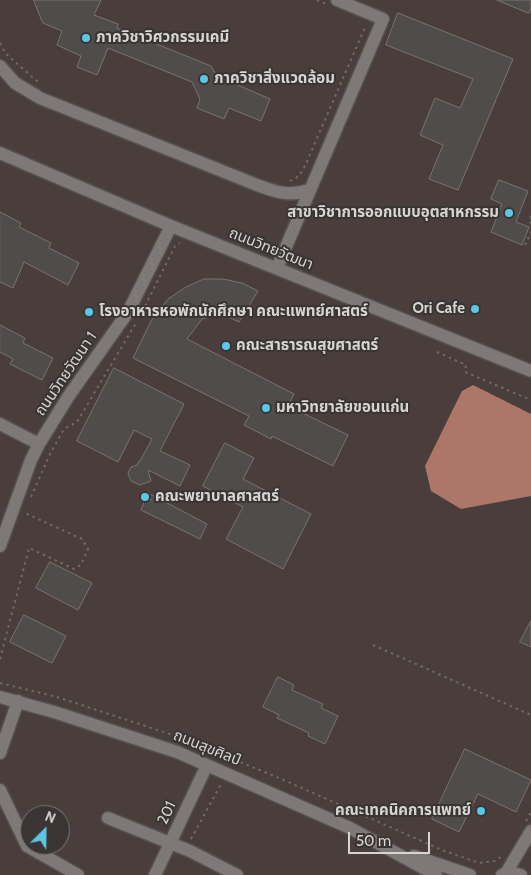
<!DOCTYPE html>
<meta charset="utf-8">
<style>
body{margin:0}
#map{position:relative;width:531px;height:875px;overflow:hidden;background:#3a3534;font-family:Cabin,sans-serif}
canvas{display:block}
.north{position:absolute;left:20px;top:805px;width:50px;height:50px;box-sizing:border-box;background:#3a3534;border:1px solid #797574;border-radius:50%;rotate:23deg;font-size:14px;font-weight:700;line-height:20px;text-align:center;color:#d7d5d4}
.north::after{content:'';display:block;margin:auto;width:18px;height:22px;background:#58c8e4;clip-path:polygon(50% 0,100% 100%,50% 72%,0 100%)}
.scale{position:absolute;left:348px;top:832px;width:82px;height:22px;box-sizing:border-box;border:2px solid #d7d5d4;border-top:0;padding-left:6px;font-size:15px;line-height:18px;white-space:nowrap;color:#d7d5d4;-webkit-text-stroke:4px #3a3534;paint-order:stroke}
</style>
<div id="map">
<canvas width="531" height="875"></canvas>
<div class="north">N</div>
<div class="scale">50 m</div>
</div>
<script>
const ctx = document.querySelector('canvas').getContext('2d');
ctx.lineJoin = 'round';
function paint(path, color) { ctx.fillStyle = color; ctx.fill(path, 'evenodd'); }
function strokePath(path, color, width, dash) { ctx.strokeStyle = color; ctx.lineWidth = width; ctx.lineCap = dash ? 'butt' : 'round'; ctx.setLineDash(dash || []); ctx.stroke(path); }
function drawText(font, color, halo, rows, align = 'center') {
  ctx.font = font + ' Cabin,"Noto Sans Thai",sans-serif'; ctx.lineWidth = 4; ctx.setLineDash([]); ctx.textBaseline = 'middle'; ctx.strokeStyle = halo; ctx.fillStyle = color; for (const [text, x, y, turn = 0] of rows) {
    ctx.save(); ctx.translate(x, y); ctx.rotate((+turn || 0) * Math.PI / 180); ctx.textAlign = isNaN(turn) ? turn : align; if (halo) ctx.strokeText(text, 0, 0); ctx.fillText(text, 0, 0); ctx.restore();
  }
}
paint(new Path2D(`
 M0 0H531V875H0ZM30 815H60V845H30Z`), '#493e3b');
paint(new Path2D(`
 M473 385 531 414V496L461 509 431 491 425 466 462 391Z`), '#ac7768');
const building = new Path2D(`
 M34 0H101L94 15 118 24 117 28 211 66 217 76 270 99 261 121 229 108 224 119 197 108 200 99 192 82 108 48 97 75 77 67 81 56 57 45 62 31 43 23Z
 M497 0H531V8L529 13Z
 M398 13 513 59 458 190 429 179 443 145 420 135 435 98 460 108 473 79 386 45Z
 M499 180 528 191 516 222 529 227 522 245 491 232 502 204 491 199Z
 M0 212 21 223 19 227 51 243 49 248 79 263 68 285 24 262 13 288 0 282Z
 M204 279H223L242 283 258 291 239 322 222 314 202 319 187 339 294 394 288 406 348 435 333 466 272 436 271 439 244 425 249 416 133 358 151 321 168 299 186 287Z
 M0 325 25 338 23 343 53 358 42 380 10 364 13 359 0 352Z
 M114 368 184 404 160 451 190 465 180 486 148 470 151 481 140 485 131 481 128 473 131 467 137 465 139 461H140L152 439 134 430 118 462 77 441Z
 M225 443 254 458 243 479 311 514 283 569 226 539 243 507 203 486Z
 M148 493 207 524 200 539 141 510 144 502 151 500Z
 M50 562 92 583 78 610 36 588Z
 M24 615 66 636 52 663 10 642Z
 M531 621V647L520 642Z
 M278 677 294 685 292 690 323 704 321 708 338 716 325 744 308 736 309 733 277 718 279 715 263 707Z
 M465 749 531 780 516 812 478 794 459 832 432 819Z`);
paint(building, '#504c4a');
strokePath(building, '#787371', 1);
const minor = new Path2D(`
 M0 66 15 83 40 98 257 185C276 192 289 197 309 190
 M0 153 171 226 531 371
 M277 268 383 19 337 0
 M0 424 39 444
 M0 546 31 460 39 444 68 397 128 312 171 226
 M0 697 54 712 177 752 350 828 436 875
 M0 753 18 701
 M0 790 27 846 78 875
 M108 818 190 851 237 875
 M414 856 470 875
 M506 873 531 831
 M155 875 207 765
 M502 875 513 873 521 875`);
strokePath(minor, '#545150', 15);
strokePath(new Path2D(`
 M317 0 326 4
 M0 43 5 53 38 82
 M290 181 299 176 305 166 366 25
 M531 216 529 221 531 223
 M525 245 531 232
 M145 306 175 246 180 243
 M437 352 466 365 465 372 531 400
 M31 497 50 454 64 429 77 422 136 323
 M373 645 531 715
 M0 659 29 548 74 569 81 565 88 549 82 539 25 513
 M0 683 57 697 182 738 279 778 442 850 479 863 495 861 502 856
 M526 821 531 812
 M191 839 221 784`), '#6e6a69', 2, [2.5, 4]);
strokePath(minor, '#7e7977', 12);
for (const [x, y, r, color] of [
 [86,38,5,"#58c8e4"],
 [204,79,5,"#58c8e4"],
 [509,213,5,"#58c8e4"],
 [475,309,5,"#58c8e4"],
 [89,312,5,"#58c8e4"],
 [226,346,5,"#58c8e4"],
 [266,408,5,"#58c8e4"],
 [145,497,5,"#58c8e4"],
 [481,811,5,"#58c8e4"]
]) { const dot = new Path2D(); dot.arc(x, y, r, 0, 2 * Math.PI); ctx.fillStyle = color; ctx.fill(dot); strokePath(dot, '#3a3534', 2); }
drawText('bold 15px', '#d7d5d4', '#3a3534', [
 ["ภาควิชาวิศวกรรมเคมี",96,38],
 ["ภาควิชาสิ่งแวดล้อม",214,79],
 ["สาขาวิชาการออกแบบอุตสาหกรรม",499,213,"right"],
 ["Ori Cafe",465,309,"right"],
 ["โรงอาหารหอพักนักศึกษา คณะแพทย์ศาสตร์",99,312],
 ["คณะสาธารณสุขศาสตร์",236,346],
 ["มหาวิทยาลัยขอนแก่น",276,408],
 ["คณะพยาบาลศาสตร์",155,497],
 ["คณะเทคนิคการแพทย์",471,811,"right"]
], 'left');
drawText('15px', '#d7d5d4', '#3a3534', [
 ["ถนนวิทยวัฒนา",271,249,22],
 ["ถนนวิทยวัฒนา 1",66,374,-56],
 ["ถนนสุขศิลป์",207,748,22],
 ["201",167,813,-65]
]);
</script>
